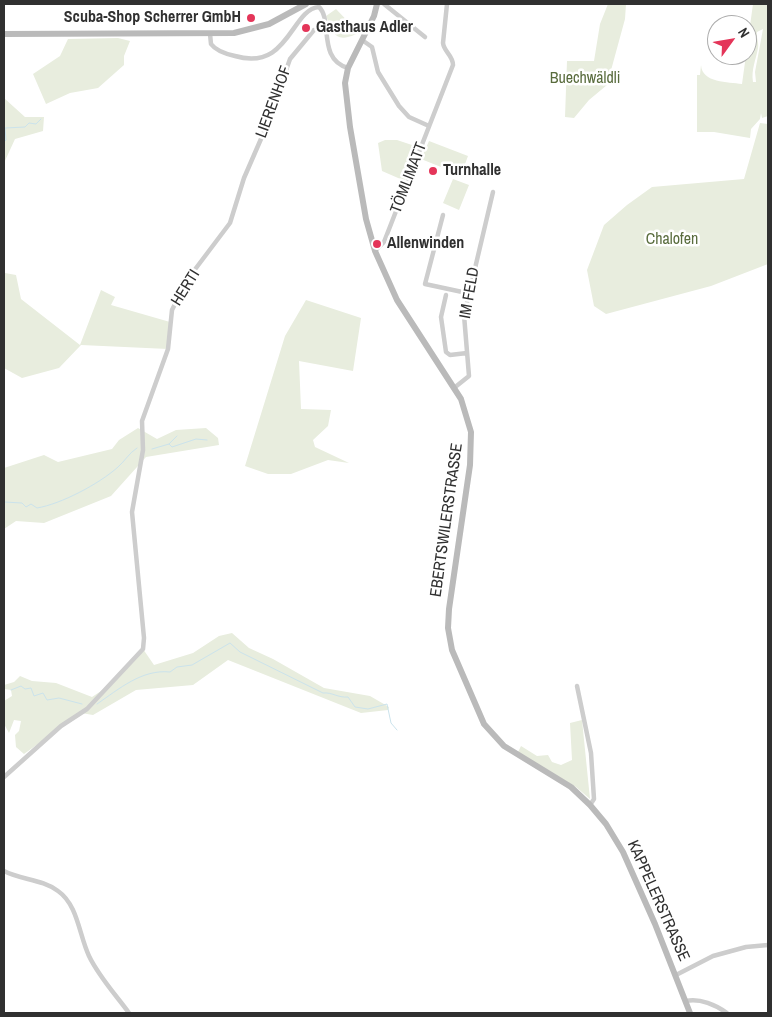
<!DOCTYPE html>
<meta charset="utf-8">
<style>
body{margin:0}
#map{position:relative;width:772px;height:1017px;overflow:hidden;background:#fff;font-family:"Archivo Narrow",sans-serif}
canvas{display:block}
.frame{position:absolute;inset:0;border:5px solid #303030;pointer-events:none}
.north{position:absolute;left:707px;top:15px;width:50px;height:50px;box-sizing:border-box;background:#fff;border:1px solid #acacac;border-radius:50%;rotate:58deg;font-size:14px;font-weight:700;line-height:20px;text-align:center;color:#303030}
.north::after{content:'';display:block;margin:auto;width:18px;height:22px;background:#e43559;clip-path:polygon(50% 0,100% 100%,50% 72%,0 100%)}
</style>
<div id="map">
<canvas width="772" height="1017"></canvas>
<div class="frame"></div>
<div class="north">N</div>
</div>
<script>
const ctx = document.querySelector('canvas').getContext('2d');
ctx.lineJoin = 'round';
function paint(path, color) { ctx.fillStyle = color; ctx.fill(path, 'evenodd'); }
function strokePath(path, color, width, dash) { ctx.strokeStyle = color; ctx.lineWidth = width; ctx.lineCap = dash ? 'butt' : 'round'; ctx.setLineDash(dash || []); ctx.stroke(path); }
function drawText(font, color, halo, rows, align = 'center') {
  ctx.font = font + ' "Archivo Narrow",sans-serif'; ctx.lineWidth = 5; ctx.setLineDash([]); ctx.textBaseline = 'middle'; ctx.strokeStyle = halo; ctx.fillStyle = color; for (const [text, x, y, turn = 0] of rows) {
    ctx.save(); ctx.translate(x, y); ctx.rotate((+turn || 0) * Math.PI / 180); ctx.textAlign = isNaN(turn) ? turn : align; if (halo) ctx.strokeText(text, 0, 0); ctx.fillText(text, 0, 0); ctx.restore();
  }
}
paint(new Path2D(`
 M608 4H626L625 19 607 85 589 100 574 118 565 117 567 61H594L600 24Z
 M753 4H768V116L762 118 761 113 760 119 751 129 750 138 714 132H697V75H700L701 65C702 83 728 82 742 84ZM763 29 755 72 756 82H753C751 69 756 60 758 48 759 43 756 37 757 32Z
 M336 9 359 33C336 43 335 37 326 16Z
 M118 38 130 41 124 56V65L98 88 70 93 46 104 33 74 60 56 68 39Z
 M4 98 25 117H44L43 131 15 139 4 163Z
 M760 123 768 124V264L711 286 606 314 594 306 587 270 604 225 627 205 652 187 744 179Z
 M385 140H397L418 147 405 181 382 171 378 143Z
 M429 141 468 156 461 175 421 159Z
 M453 179 469 185 459 210 443 203Z
 M5 273 16 275 21 299 80 345 101 290 115 297 111 305 170 322 168 349 81 345 59 368 22 378 4 368Z
 M306 300 361 318 353 371 299 361 301 409 331 410 328 426 313 440 315 447 349 463 328 460 291 474H268L245 466 285 336Z
 M138 428 157 439 176 430 206 428 218 438 219 445 146 457 111 496 44 523 16 521 4 529V468L44 455 58 462 112 449 119 440Z
 M232 633 249 648 273 659 324 688 370 696 389 707 388 710 361 713 228 660 193 685 136 690 93 715 81 713 24 754 16 747 15 735 19 731 21 721 14 720 9 733 4 724V701L12 696 11 690 4 689V685L14 682 20 676 32 681 56 683 92 697 113 683 143 649 154 665 193 653 219 636Z
 M582 720 590 799 576 787 518 752 521 746 537 756 548 755 552 762 561 765 572 760 570 723Z`), '#e8edde');
strokePath(new Path2D(`
 M4 142 6 140 5 128 25 127 29 123 36 124 41 119
 M169 444 177 436
 M152 449 169 444 172 447 196 439 207 440
 M4 502 22 503 26 507 31 504 37 508C61 504 99 484 118 467 125 461 129 453 137 448
 M11 690 21 686 25 689 31 688 34 696 43 693 47 700 59 698 82 704
 M97 704C119 689 142 669 170 672L177 667 192 665 230 643 240 652 323 693C332 692 338 698 348 697L355 707 368 709 387 704 391 723 397 730`), '#cbe3ec', 1);
strokePath(new Path2D(`
 M384 4 425 37
 M210 34 211 44C216 51 226 54 235 56 289 72 291 9 319 7 333 20 317 59 348 68
 M362 40 372 47 378 72 399 106 409 117 429 126
 M443 215 425 284 467 293
 M375 251 384 242 453 65C453 55 444 52 443 43L447 4
 M446 295 441 317 446 352 450 355 467 353
 M454 388 469 376 464 315 493 192
 M577 686 591 753 594 799 590 805
 M4 777 61 726 87 709 143 649 144 638 132 512 143 450 142 421 168 349 172 310 187 280 230 223 244 178 264 132 290 59 314 30 325 29
 M4 871C21 880 42 879 58 891 78 905 79 935 89 956 99 977 116 995 129 1013
 M676 975 713 956 746 947 768 945
 M686 1001C700 998 716 1005 727 1013`), '#cdcdcd', 4.5);
strokePath(new Path2D(`
 M377 4 374 16 348 68 345 83 350 127 366 219 375 251 397 300 461 399 471 432 470 465 449 609 448 628 452 650 484 724 504 746 571 787 590 805 606 824 623 852 655 924 690 1013
 M4 34 234 33 269 24 306 4`), '#bababa', 6);
for (const [x, y, r, color] of [
 [251,18,5,"#e43559"],
 [306,28,5,"#e43559"],
 [433,171,5,"#e43559"],
 [377,244,5,"#e43559"]
]) { const dot = new Path2D(); dot.arc(x, y, r, 0, 2 * Math.PI); ctx.fillStyle = color; ctx.fill(dot); strokePath(dot, '#fff', 2); }
drawText('bold 16px', '#303030', '#fff', [
 ["Scuba-Shop Scherrer GmbH",241,18,"right"],
 ["Gasthaus Adler",316,28],
 ["Turnhalle",443,171],
 ["Allenwinden",387,244]
], 'left');
drawText('16px', '#596c3d', '#fff', [
 ["Buechwäldli",585,79],
 ["Chalofen",672,240]
]);
drawText('16px', '#303030', '#fff', [
 ["LIERENHOF",274,102,-70],
 ["TÖMLIMATT",409,178,-69],
 ["HERTI",186,288,-58],
 ["IM FELD",470,293,-80],
 ["EBERTSWILERSTRASSE",447,520,-82],
 ["KAPPELERSTRASSE",658,901,66]
]);
</script>
